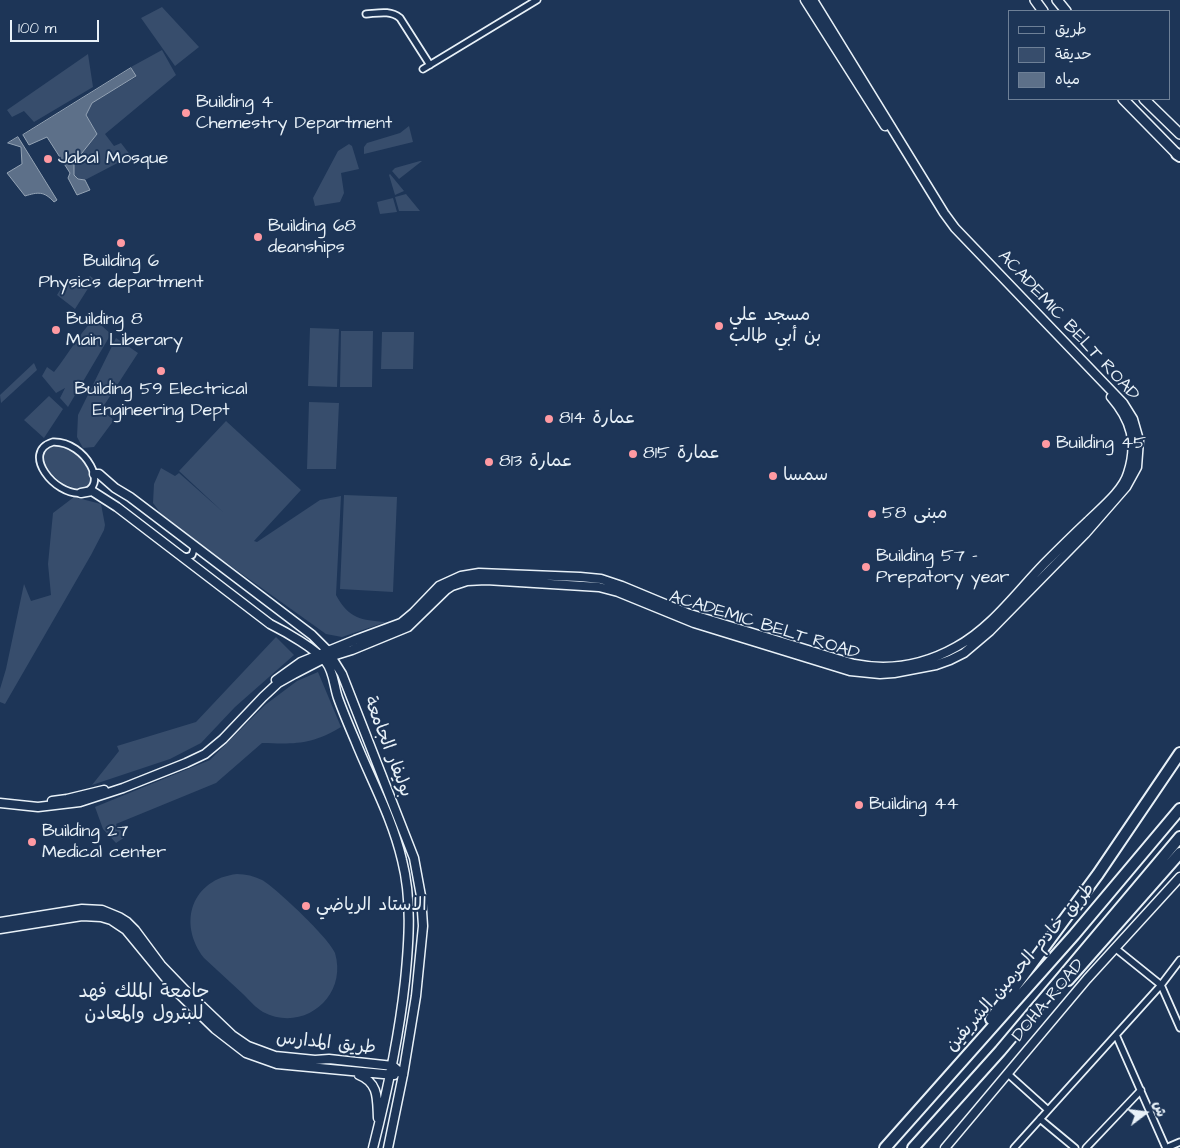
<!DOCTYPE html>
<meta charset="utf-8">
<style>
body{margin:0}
#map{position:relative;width:1180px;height:1148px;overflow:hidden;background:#1d3557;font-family:"Architects Daughter","Playpen Sans Arabic",sans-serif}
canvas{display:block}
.legend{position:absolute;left:1008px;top:10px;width:162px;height:90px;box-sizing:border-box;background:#1d3557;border:1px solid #6e8097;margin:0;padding:6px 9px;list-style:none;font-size:15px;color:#e8f1f8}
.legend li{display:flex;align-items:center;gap:10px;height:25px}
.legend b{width:25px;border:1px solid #6e8097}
.north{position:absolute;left:1120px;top:1088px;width:50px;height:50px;-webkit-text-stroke:4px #1d3557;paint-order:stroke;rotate:75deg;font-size:14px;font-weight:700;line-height:20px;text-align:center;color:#e8f1f8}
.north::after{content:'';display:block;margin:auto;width:18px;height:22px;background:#e8f1f8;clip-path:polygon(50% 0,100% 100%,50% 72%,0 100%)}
.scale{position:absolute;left:10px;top:20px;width:89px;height:22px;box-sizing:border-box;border:2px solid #e8f1f8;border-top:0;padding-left:6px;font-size:15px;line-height:18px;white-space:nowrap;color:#e8f1f8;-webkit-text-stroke:4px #1d3557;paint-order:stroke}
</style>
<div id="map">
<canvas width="1180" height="1148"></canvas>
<ul class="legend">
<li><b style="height:6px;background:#1d3557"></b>طريق</li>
<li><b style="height:14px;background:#374d6c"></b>حديقة</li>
<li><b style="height:14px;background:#5d7089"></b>مياه</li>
</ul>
<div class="north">ش</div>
<div class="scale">100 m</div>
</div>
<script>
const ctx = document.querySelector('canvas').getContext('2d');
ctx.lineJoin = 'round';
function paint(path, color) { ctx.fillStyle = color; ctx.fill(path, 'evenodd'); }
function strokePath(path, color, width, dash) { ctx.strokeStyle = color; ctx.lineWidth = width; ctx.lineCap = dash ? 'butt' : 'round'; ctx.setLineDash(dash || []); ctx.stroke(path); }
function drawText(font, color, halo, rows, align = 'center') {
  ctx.font = font + ' "Architects Daughter","Playpen Sans Arabic",sans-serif'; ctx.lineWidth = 4; ctx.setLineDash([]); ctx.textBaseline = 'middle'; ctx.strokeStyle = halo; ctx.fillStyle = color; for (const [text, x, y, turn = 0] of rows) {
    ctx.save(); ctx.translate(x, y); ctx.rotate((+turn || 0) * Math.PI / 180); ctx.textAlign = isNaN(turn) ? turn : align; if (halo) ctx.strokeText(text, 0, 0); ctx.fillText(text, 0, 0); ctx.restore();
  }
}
paint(new Path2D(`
 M162 7 199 47 175 66 141 18Z
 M162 50 176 75 105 134 114 146 121 143 131 156 85 180 78 179 74 175V163L97 134 86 115 92 103 136 77 131 67Z
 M88 54 93 87 34 122 24 111 12 117 7 110Z
 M409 126 413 142 364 154V147L367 143 400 133Z
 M349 144 352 146 359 169 341 173 344 193 340 202 315 206 313 198 338 151Z
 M420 161H422L399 179 392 171 395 168Z
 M390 174 404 191 395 195 389 175Z
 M406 194 420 211H399L395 197Z
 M393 198 397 212 380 214 377 202Z
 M90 276 94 279 75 309 57 295 68 277 80 287Z
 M94 319 111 334 68 407 60 398 65 388 56 393 42 376 47 367 54 372C68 355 78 335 94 319Z
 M310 328 339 329 337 387 308 386Z
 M341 331H373L372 387H340Z
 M382 332H414L413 369H381Z
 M116 338 138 353 101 410 114 420 94 447 83 448 77 437 78 415Z
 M34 363 37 370 1 403 0 395Z
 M49 396 63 409 44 438 24 420Z
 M309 402 339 403 336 469H307Z
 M226 421 301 490 254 541 257 542 320 500 341 496 336 595C349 619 361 620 386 622L342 637 326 634 165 519 153 503 154 484 161 468 175 476 179 473 223 512 179 471Z
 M57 445C75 448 93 462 91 482L85 488C58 493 26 451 57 445Z
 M344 495 397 497 393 592 340 589Z
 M74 497 101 504 105 525 104 530 91 555 5 704 0 702V689L6 669 24 584 31 601 51 595 48 564 53 513Z
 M276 637 294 655 235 707 201 743 170 759 92 785 119 751 117 746 196 722Z
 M318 672 341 727C311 745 295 744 262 743L216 783 116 824 125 837 116 843 103 829 95 807 210 760 265 705 297 681Z
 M237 874C246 874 254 876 262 880 276 888 330 939 335 953 348 997 303 1033 263 1012 256 1008 249 1000 243 994 230 982 217 970 204 958 177 923 192 879 237 874Z`), '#374d6c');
const water = new Path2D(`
 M131 68 136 76 92 103 86 115 97 134 74 163V175L78 179 85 180 90 190 77 195 68 178 70 173 47 137 29 145 23 135Z
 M18 137 57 200 54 202C44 191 38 192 25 196L7 173 22 164 21 147 8 143Z`);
paint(water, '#5d7089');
strokePath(water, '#95a4b5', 1);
const minor = new Path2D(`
 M366 14C379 13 390 10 400 18L430 65
 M423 69 537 0
 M53 442C86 441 111 489 81 493 55 496 20 452 53 442Z
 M182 556 187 557 192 555 194 549 192 544
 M1115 948 1161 985 1180 1028
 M1116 1035 1166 1148
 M1008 1074 1048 1110
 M1040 1119 1075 1148
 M1014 1148 1161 985 1180 960
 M1086 1148 1141 1090
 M1166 1148 1180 1142`);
const tertiary = new Path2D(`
 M805 0 885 126
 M94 474H99L115 488 130 497 312 635 327 650 342 674 414 858 421 896 423 926 416 996 403 1075 388 1148
 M81 493 92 491 117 507 270 624C286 632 316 649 326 662 334 672 334 687 338 698 343 712 349 726 355 740 371 780 392 817 402 860 412 899 409 941 405 981 399 1037 387 1093 373 1148
 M276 680 301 662 355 640 401 623 413 613 439 586 461 576 479 573 580 577 601 579 622 586 687 613 854 664C889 671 924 665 956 647 991 628 1016 593 1044 564 1058 550 1072 536 1087 522 1100 509 1123 491 1128 473 1138 443 1131 420 1111 397
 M52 801 67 799 104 790
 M0 803 38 807 80 802 123 788 186 763 205 754 223 739 263 697 278 683 294 674 323 659 352 650 408 627 446 590 452 586 467 581 486 580 599 587 618 592 694 623 850 671 880 674 894 673 936 665 950 660 964 653 990 631 1085 534 1126 487 1137 467 1139 440 1133 419 1123 403 955 228 944 213 813 0
 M0 922 82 909 102 910 119 917 127 922 135 930 161 965 187 992 232 1035 248 1046 275 1056 315 1060 329 1059 393 1066 403 1075
 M0 929 82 916 101 917 111 920 126 930 177 992 215 1029 246 1053 277 1064 394 1075
 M359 1075C379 1083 377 1099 378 1118
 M945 1148 1087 979 1180 877`);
const secondary = new Path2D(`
 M1035 0 1043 11
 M1057 0 1066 11
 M1123 99 1177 154
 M1144 99 1180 134`);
const motorway = new Path2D(`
 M1177 154 1180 156
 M1068 980 1180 853
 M991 1019 1098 874 1180 753
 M885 1148 1074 935 1180 809
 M913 1148 1000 1051 1180 837`);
strokePath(minor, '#e8f1f8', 9);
strokePath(tertiary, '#e8f1f8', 11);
strokePath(secondary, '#e8f1f8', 12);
strokePath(motorway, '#e8f1f8', 14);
strokePath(minor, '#1d3557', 5.5);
strokePath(tertiary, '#1d3557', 8);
strokePath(secondary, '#1d3557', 9);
strokePath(motorway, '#1d3557', 10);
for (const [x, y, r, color] of [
 [186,113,5,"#ff9aa2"],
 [48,159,5,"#ff9aa2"],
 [258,237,5,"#ff9aa2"],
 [121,243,5,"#ff9aa2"],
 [719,326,5,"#ff9aa2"],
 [56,330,5,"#ff9aa2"],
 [161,371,5,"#ff9aa2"],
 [549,419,5,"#ff9aa2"],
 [1046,444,5,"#ff9aa2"],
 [633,454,5,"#ff9aa2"],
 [489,462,5,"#ff9aa2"],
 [773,476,5,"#ff9aa2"],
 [872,514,5,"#ff9aa2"],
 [866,567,5,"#ff9aa2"],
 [859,805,5,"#ff9aa2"],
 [32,842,5,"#ff9aa2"],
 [306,906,5,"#ff9aa2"]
]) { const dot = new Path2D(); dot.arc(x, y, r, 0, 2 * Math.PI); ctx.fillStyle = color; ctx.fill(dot); strokePath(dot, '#1d3557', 2); }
drawText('18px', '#e8f1f8', '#1d3557', [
 ["Building 4",196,103],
 ["Chemestry Department",196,124],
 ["Jabal Mosque",58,159],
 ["Building 68",268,227],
 ["deanships",268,248],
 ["Building 6",121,262,"center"],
 ["Physics department",121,283,"center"],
 ["مسجد علي",729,316],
 ["بن أبي طالب",729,337],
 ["Building 8",66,320],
 ["Main Liberary",66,341],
 ["Building 59 Electrical",161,390,"center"],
 ["Engineering Dept",161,411,"center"],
 ["عمارة 814",559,419],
 ["Building 45",1056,444],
 ["عمارة 815",643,454],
 ["عمارة 813",499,462],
 ["سمسا",783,476],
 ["مبنى 58",882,514],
 ["Building 57 -",876,557],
 ["Prepatory year",876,578],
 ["Building 44",869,805],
 ["Building 27",42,832],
 ["Medical center",42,853],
 ["الاستاد الرياضي",316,906]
], 'left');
drawText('18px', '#e8f1f8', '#1d3557', [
 ["ACADEMIC BELT ROAD",1068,326,47],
 ["ACADEMIC BELT ROAD",764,626,17],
 ["بوليفار الجامعة",387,747,69],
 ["طريق خادم الحرمين الشريفين",1021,968,-49],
 ["DOHA ROAD",1049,1001,-50],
 ["طريق المدارس",326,1044,6]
]);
drawText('19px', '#e8f1f8', '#1d3557', [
 ["جامعة الملك فهد",144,993],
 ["للبترول والمعادن",144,1015]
]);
</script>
